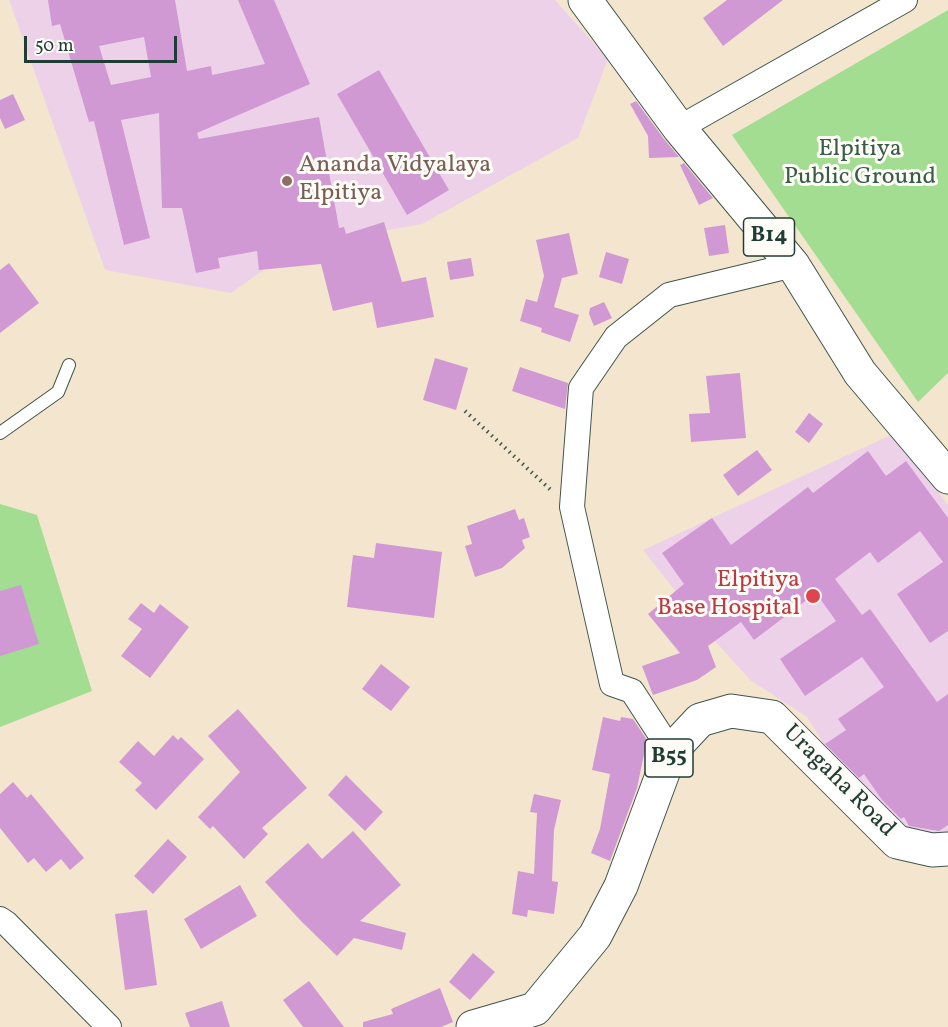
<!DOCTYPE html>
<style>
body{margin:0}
#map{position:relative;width:948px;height:1027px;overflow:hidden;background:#f4e6ce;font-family:Vollkorn,serif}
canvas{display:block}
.scale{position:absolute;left:24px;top:36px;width:153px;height:27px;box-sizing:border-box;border:3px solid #1f3d34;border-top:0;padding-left:8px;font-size:18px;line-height:21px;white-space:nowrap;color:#1f3d34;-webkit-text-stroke:4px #fdfcf7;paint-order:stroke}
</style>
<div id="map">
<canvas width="948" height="1027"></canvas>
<div class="scale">50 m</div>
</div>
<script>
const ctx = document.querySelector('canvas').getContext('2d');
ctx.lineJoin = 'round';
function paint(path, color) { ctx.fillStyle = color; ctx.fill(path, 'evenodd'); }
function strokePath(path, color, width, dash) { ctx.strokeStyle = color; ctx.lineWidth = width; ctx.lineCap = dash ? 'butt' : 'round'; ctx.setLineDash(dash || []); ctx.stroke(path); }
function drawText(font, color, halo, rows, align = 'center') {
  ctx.font = font + ' Vollkorn,serif'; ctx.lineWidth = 6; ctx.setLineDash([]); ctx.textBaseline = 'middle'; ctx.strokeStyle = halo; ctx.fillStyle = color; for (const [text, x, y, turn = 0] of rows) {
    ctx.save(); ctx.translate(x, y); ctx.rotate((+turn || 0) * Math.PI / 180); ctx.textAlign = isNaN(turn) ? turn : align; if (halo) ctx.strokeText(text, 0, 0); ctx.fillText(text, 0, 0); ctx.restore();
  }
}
paint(new Path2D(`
 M9 0H555L608 59 578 138 422 224 298 246 231 293 105 270Z
 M895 433 948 505V836L921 843 849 784 807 717 750 680 715 641 643 550Z`), '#edd1e9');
paint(new Path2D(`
 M948 10V373L918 402 732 135Z
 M0 504 37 515 92 691 0 727Z`), '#a2dd91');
paint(new Path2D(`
 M48 0H175L187 71 211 66 212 75 265 64 238 0H274L310 84 197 133 199 139 319 117 339 228 344 227 346 234 384 222 402 282 426 277 434 317 377 328 372 302 333 311 321 264 259 270 257 251 218 258 220 268 196 273 182 208H162L159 113 121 120 150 238 124 245 94 121 89 122 60 24 52 26ZM144 37 151 77 111 85 99 46Z
 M727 0H783L723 46 703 18Z
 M379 70 449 190 407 215 337 94Z
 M13 94 25 120 5 129 0 118V100Z
 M636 101 664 139 679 157 649 158 648 136 630 104Z
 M684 163 713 198 699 205 680 165Z
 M725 225 729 253 709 256 704 228Z
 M569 233 578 274 562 278 554 307 579 315 570 342 541 332 542 328 520 321 526 299 537 302 544 276 536 240Z
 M606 252 629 259 622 284 599 277Z
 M471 258 474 276 450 280 447 262Z
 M9 263 39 303 0 333V270Z
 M604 302 612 318 594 326 589 314 590 308Z
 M435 358 468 368 456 410 423 400Z
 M520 367 568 383 565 409 512 391Z
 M740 373 746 438 691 442 689 414 710 413 706 376Z
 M809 413 823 424 809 443 795 432Z
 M757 450 772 470 738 496 723 475Z
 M868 451 886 476 906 461 948 518V631L930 643 897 594 943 562 920 531 878 563 870 552 835 579 862 615 870 609 937 702 948 694V825L939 831 909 826 904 817 901 819 882 800 864 774 859 778 825 744 846 730 838 719 884 687 862 657 805 696 780 659 836 621 816 593 754 640 741 622 708 646 716 667 697 680 653 695 642 666 680 653 648 614 684 584 662 553 712 518 731 545 808 487 813 493Z
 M515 509 519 520 524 518 530 537 522 540 525 548 502 568 475 577 465 546 472 544 467 526Z
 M376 543 442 552 434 618 347 607 353 555 374 558Z
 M21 585 39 644 0 656V591Z
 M141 603 154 613 160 604 189 627 150 678 121 656 142 629 128 619Z
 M381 664 410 687 391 711 362 689Z
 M238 709 307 788 262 828 268 834 244 859 213 826 210 829 198 817 240 772 208 736Z
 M603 717 620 721 621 717 633 719 647 740 637 788 610 861 591 853 600 829 610 774 592 770Z
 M173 735 178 740 181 737 204 759 156 810 135 790 142 783 119 762 138 741 154 756Z
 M346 775 383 812 365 831 328 795Z
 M13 782 27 798 31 794 84 858 70 870 61 859 46 872 34 858 28 863 0 828V794Z
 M534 794 561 800 554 830 552 881 558 882 554 914 528 910 527 917 512 914 518 871 534 874 537 813 530 812Z
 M353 831 401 885 360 921 406 933 402 950 354 938 337 956 301 921 265 882 308 843 322 859Z
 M168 839 187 857 153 894 134 876Z
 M240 885 257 916 201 949 184 919Z
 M147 910 157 985 125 990 115 914Z
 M473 953 495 972 470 1000 449 982Z
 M309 981 344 1027H303L283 1000Z
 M440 988 453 1022 441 1027H363V1022L393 1014 391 1009Z
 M222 1001 230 1027H190L185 1013Z`), '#d199d3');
const service = new Path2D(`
 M0 433 58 392 69 365`);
const minor = new Path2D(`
 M679 128 905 0
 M671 751 632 691 612 684 572 507 581 388 616 337 669 295 793 265
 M0 919 6 923 109 1027`);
const primary = new Path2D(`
 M585 0 679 128 793 265 860 373 948 477
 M473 1027 535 1009 595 936 621 886 671 751 700 720 731 711 772 717 897 842 932 850 948 849`);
strokePath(service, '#3f564b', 14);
strokePath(minor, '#3f564b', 26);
strokePath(primary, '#3f564b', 35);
strokePath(new Path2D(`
 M465 411 553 492`), '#3f564b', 4, [1.5, 4.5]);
strokePath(service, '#fff', 12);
strokePath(minor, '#fff', 24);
strokePath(primary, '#fff', 33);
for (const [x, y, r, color] of [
 [287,181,6,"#8d6e63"],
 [813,596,8,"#e0444e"]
]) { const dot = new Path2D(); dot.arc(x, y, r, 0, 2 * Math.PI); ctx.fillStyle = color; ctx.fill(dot); strokePath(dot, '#fdfcf7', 2); }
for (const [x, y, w] of [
 [769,237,51],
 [669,758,48]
]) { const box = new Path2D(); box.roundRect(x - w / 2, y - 19, w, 38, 4.5); ctx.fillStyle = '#fdfcf7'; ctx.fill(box); strokePath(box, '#1f3d34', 1.5); }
drawText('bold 22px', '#1f3d34', null, [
 ["B14",769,237],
 ["B55",669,758]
]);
drawText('24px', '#395d47', '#fdfcf7', [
 ["Elpitiya",860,151],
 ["Public Ground",860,179]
]);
drawText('24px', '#785e54', '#fdfcf7', [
 ["Ananda Vidyalaya",299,167],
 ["Elpitiya",299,195]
], 'left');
drawText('24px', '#be3a42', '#fdfcf7', [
 ["Elpitiya",800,582],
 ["Base Hospital",800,610]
], 'right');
drawText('24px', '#1f3d34', '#fdfcf7', [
 ["Uragaha Road",838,782,45]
]);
</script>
